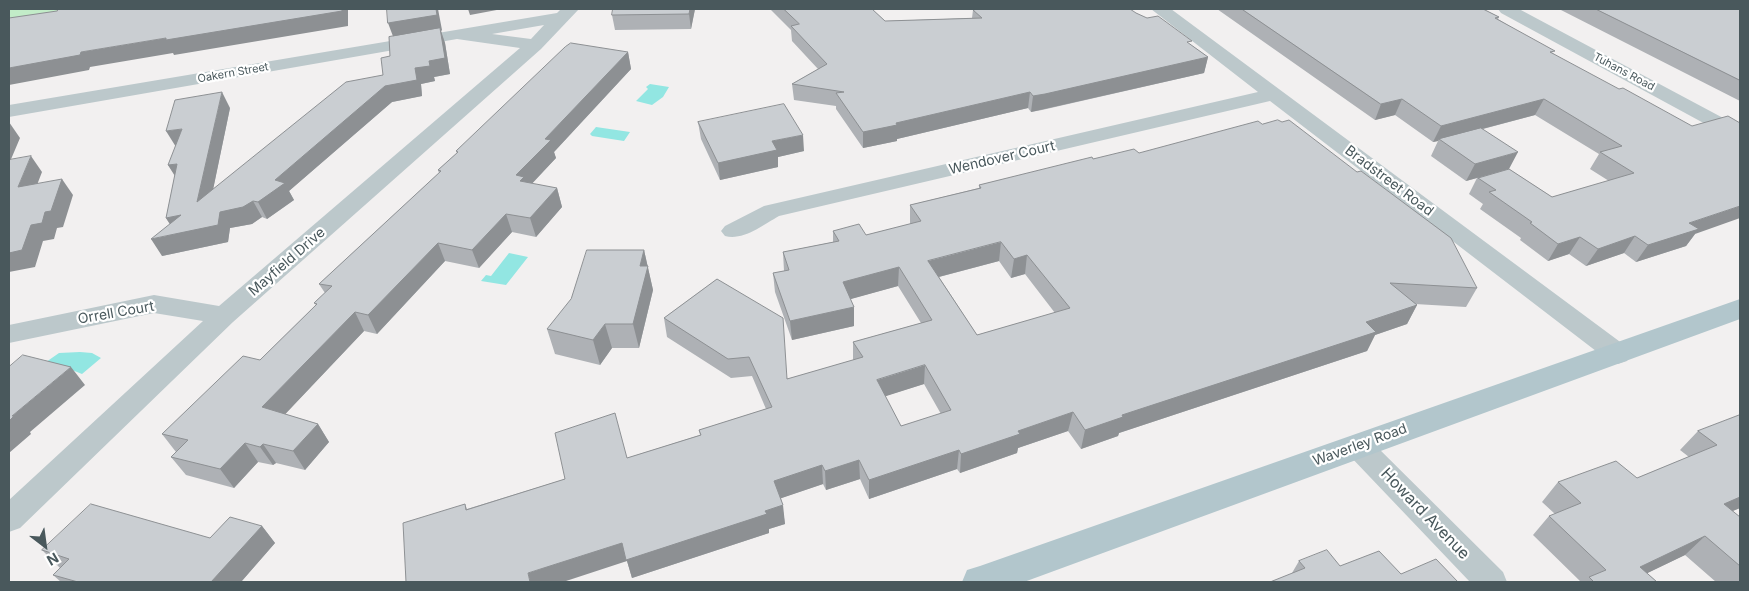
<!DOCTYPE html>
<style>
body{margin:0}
#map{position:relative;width:1749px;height:591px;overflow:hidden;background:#f2f0f0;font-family:Inter,sans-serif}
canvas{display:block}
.frame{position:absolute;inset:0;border:10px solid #49585c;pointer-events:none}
.north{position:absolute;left:20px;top:521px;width:50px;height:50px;-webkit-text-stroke:4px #fff;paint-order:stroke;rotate:150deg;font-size:14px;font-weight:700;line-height:20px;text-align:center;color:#49585c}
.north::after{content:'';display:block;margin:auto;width:18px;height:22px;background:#49585c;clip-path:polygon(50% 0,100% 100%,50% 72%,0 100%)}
</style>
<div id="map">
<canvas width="1749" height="591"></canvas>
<div class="frame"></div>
<div class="north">N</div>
</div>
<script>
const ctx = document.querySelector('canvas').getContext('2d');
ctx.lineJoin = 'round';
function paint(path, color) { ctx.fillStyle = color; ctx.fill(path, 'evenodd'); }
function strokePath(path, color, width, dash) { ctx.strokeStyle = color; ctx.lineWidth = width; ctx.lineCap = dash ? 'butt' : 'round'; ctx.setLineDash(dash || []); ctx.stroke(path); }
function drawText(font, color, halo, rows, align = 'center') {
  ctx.font = font + ' Inter,sans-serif'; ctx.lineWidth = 4.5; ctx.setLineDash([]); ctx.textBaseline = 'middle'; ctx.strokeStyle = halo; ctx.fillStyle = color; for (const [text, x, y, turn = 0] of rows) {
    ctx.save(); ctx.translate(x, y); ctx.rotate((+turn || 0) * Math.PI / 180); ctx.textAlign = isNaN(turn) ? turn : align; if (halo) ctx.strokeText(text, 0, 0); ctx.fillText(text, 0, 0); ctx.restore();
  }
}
paint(new Path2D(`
 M9 9H129L9 27Z`), '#c2ecc8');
paint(new Path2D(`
 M650 84 669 87 663 97 652 105 636 101 648 89 646 87Z
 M596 127 630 132 624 141 592 136 590 134Z
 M509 253 528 257 506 285 481 281 486 275 491 276Z
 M80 352 92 353 101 358 82 374 72 370 36 369 59 353Z`), '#92e6e2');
paint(new Path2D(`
 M561 9H579L541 49 233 322 20 528 9 532V500L203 321 154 313 9 343V325L154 295 219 306 520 48 457 39 9 117V105L557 13ZM544 25 531 39 492 34Z
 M1151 9H1171L1627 347 1631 354 1627 361 1618 364 1609 361 1270 101 779 216C763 225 743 241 725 236L721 231 725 226 764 206 1258 92Z
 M1498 9H1519L1740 127V141L1733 139 1501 13Z
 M1358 434 1368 438 1503 572 1507 582H1470L1348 454 1343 446 1348 438Z`), '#bcc8cb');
paint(new Path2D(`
 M1740 299V319L1024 582H962L967 570 980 566Z`), '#b2c6cc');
paint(new Path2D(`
 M695 9 691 29 615 30 612 15Z
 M770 9H872L885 21 972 18 973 10 1136 13 1191 45 1208 57 1204 73 1042 110 1031 112 1028 108 897 139V141L863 148 836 109V106L794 100 792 84 818 69 792 41 791 30Z
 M1217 9H1483L1499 17 1498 19 1553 53 1695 234 1686 246 1636 262 1624 253 1586 266 1569 254 1548 261 1520 240 1521 238 1480 209 1483 204 1469 194 1477 178 1466 181 1431 156 1438 141 1433 142 1395 115 1375 120ZM1535 115 1599 154 1590 169 1609 181 1552 197 1509 169 1483 129Z
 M1559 9H1740V101Z
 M442 30 441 31 445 43 450 74 434 77 435 81 421 84 422 96 392 102 289 191 294 200 267 219 262 217 252 224 230 228 228 242 162 256 170 224 166 218 175 175 168 165 230 108 213 189 383 75 390 56 389 37Z
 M628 52 631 69 554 152 556 158 531 184 557 188 562 207 536 237 512 232 479 268 445 261 377 334 364 331 285 414 318 424 329 442 305 470 276 463 273 465 258 462 234 488 186 475 171 457 176 452 162 434 260 360 316 305 314 303 325 293 319 284 439 173 438 170 457 153 456 151Z
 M698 122 804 151 778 157V167L720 180 701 139Z
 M1139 153 1477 288 1466 307 1415 304 1417 305 1407 324 1375 335 1367 351 1119 433 1118 436 1081 449 1068 431 1018 448 1017 453 960 473 957 469 869 499 860 479 826 490 823 484 781 498 785 524 769 529V533L632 578 627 561 406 582 465 504 467 509 565 479 627 458 700 435 699 430 766 409 752 376 731 378 667 337 664 318 717 279 788 379 853 360V342L921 323 898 286 850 299 854 307V326L792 340 775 292 773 273 784 271 783 252 833 242V231L866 235 910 224V205L979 188V185L1093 159ZM999 261 1011 278 1025 274 1055 313 977 335 939 277ZM924 384 941 414 901 426 885 396Z
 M644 250 653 290 639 348H612L600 365 555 354 547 329Z
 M1740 415V508L1732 511 1740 517V582H1716L1685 555 1647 573 1657 582H1581L1533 535 1549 516 1555 514 1542 502 1558 482 1637 478 1689 457 1680 450 1698 431Z
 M262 526 275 543 241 582H61L53 575 60 568 42 550 210 538Z
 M1299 561 1340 566 1401 574 1292 573Z`), '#aeb1b5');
paint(new Path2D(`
 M342 9H348V26L174 55 173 53 90 67 89 70 9 85V68L81 52Z
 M436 9H438L442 30 441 31 445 43 450 74 434 77 435 81 421 84 422 96 392 102 289 191 294 200 267 219 258 202 275 180 385 86 394 39 388 23Z
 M468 9H502L470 15Z
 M690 9H695L691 29 689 14Z
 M628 52 631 69 554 152 556 158 528 188 530 195 516 175 545 139Z
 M1208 57 1204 73 1031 112 1033 96Z
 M222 92 230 108 207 219 197 202Z
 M1030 92 1028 108 897 139V141L863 148V132L896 123Z
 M1402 99 1395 115 1375 120 1381 104Z
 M1544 99 1535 115 1440 140 1439 139 1438 141 1433 142 1441 126Z
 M9 122 20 138 9 164Z
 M182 129 176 147 166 131Z
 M803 135 804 151 778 157V167L720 180 718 163 772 141Z
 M1518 152 1509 169 1466 181 1475 164Z
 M31 156 42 172 30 203 18 187Z
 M177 164 178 181 168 165Z
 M62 179 73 195 63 227 57 228 54 239 43 241 35 267 9 272V253L31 225 45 212Z
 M557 188 562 207 536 237 530 218Z
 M253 201 262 217 252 224 230 228 228 242 162 256 151 239 176 234 166 218 181 215 220 212Z
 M1740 206V218L1695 234 1686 246 1636 262 1648 245 1689 223Z
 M506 214 512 232 479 268 472 250Z
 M1635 236 1624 253 1586 266 1598 249Z
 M1580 237 1569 254 1548 261 1558 244Z
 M1001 242 999 261 927 280 928 261Z
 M438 243 445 261 377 334 368 315Z
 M644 250 653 290 639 348 633 324 640 266Z
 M1027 255 1025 274 1011 278 1014 259Z
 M899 267 898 286 844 301 843 282Z
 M1417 305 1407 324 1375 335 1367 351 1119 433 1118 436 1081 449 1085 430 1122 415 1366 322Z
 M854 307V326L792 340 790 321Z
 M355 312 364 331 274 426 262 407Z
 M605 324 612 348 600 365 593 340Z
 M925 365 924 384 877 399V380Z
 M71 367 85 385 30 432 31 434 9 453V421L12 416Z
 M1073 412 1068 431 1018 448 1017 453 960 473 961 454 1018 431Z
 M318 424 329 442 305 470 293 451Z
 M245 443 258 462 234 488 220 469Z
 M263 444 276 463 273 465 260 447Z
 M959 450 957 469 869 499V480Z
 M859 460 860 479 826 490 825 471Z
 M822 465 823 484 776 500 774 481Z
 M1740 497V508L1704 523 1724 504Z
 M783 505 785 524 769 529V533L632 578 627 561 563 582H530L528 573 622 543 765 511Z
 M262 526 275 543 241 582H211Z
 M1705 536 1685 555 1629 582 1640 567Z`), '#8d9093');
const building = new Path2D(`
 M58 9H342V11L166 40V38L81 52 80 55 9 68V18L57 11Z
 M387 9H436L437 15 388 23Z
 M613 9H690L689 14 612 15Z
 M784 9H872L885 21 982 18 973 10 978 9H1130L1136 13 1147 18 1158 16 1192 41 1187 42 1208 57 1045 94 1033 96 1030 92 896 123 897 125 863 132 836 93 844 92 792 84 827 64 791 26 799 24Z
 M1242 9H1483L1499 17 1495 18 1555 51 1550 52 1619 89 1623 88 1692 126 1728 116 1740 123V206L1689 223 1699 229 1648 245 1635 236 1598 249 1580 237 1558 244 1530 223 1532 222 1489 192 1496 190 1478 178 1509 169 1552 197 1634 173 1600 152 1622 146 1544 99 1441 126 1402 99 1381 104Z
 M1596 9H1740V80Z
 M440 28 445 58 429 61 430 66 415 68 417 80 385 86 275 180 285 183 258 202 253 201 243 207 220 212 218 225 151 239 181 215 166 218 177 164 168 165 182 129 166 131 175 100 222 92 197 202 346 82 383 75 381 58 390 56 389 37Z
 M571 43 628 52 545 139 551 140 516 175 524 177 520 181 557 188 530 218 506 214 472 250 438 243 368 315 355 312 262 407 318 424 293 451 263 444 260 447 245 443 220 469 171 457 188 440 162 434 243 356 260 360 317 304 314 303 332 286 319 284 441 171 438 170 458 152 456 151 565 47Z
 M784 104 803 135 772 141 777 150 718 163 698 122Z
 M1278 120 1282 122 1289 120 1357 172 1361 171 1451 238 1477 288 1390 283 1417 305 1366 322 1376 332 1122 415 1123 417 1085 430 1073 412 1018 431 1020 434 961 454 959 450 869 480 859 460 825 471 822 465 774 481 783 505 765 511 767 514 626 560 622 543 528 573 530 582H404H406L403 523 465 504 466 510 565 479 555 433 615 413 627 458 701 435 699 430 772 407 749 357 728 359 664 318 717 279 783 318 787 379 863 357 853 342 932 320 899 267 843 282 854 307 790 321 773 273 789 270 783 252 839 241 833 231 859 224 866 235 921 221 910 205 981 188 979 185 1092 157 1093 159 1134 149 1139 153 1258 121 1262 124ZM1001 242 1014 259 1027 255 1070 308 977 335 928 261ZM925 365 951 410 901 426 877 380Z
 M1481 128 1518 152 1475 164 1439 139Z
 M31 156 18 187 62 179 51 211 45 212 42 223 31 225 22 250 9 253V160Z
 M587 250H644L640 266H648L633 324H605L593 340 547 329 571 299Z
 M23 355 71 367 12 416H14L9 421V367Z
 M1740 415V497L1724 504 1740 517V566L1705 536 1640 567 1657 582H1594L1589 577 1606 570 1549 516 1581 503 1558 482 1616 461 1637 478 1717 445 1698 431Z
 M91 504 210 538 230 517 262 526 211 582H78L53 575 69 559 42 550Z
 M1327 550 1340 566 1379 551 1401 574 1436 559 1458 582H1270L1305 568 1299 561Z`);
paint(building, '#caced2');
strokePath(building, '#8d9093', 1);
drawText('11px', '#49585c', '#fff', [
 ["Tuhans Road",1624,72,28],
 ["Oakern Street",233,73,-10]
]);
drawText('14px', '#49585c', '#fff', [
 ["Wendover Court",1002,158,-13],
 ["Bradstreet Road",1389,181,37],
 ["Mayfield Drive",287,262,-41],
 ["Orrell Court",116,313,-10],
 ["Waverley Road",1360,445,-20]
]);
drawText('16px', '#49585c', '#fff', [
 ["Howard Avenue",1425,514,46]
]);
</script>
